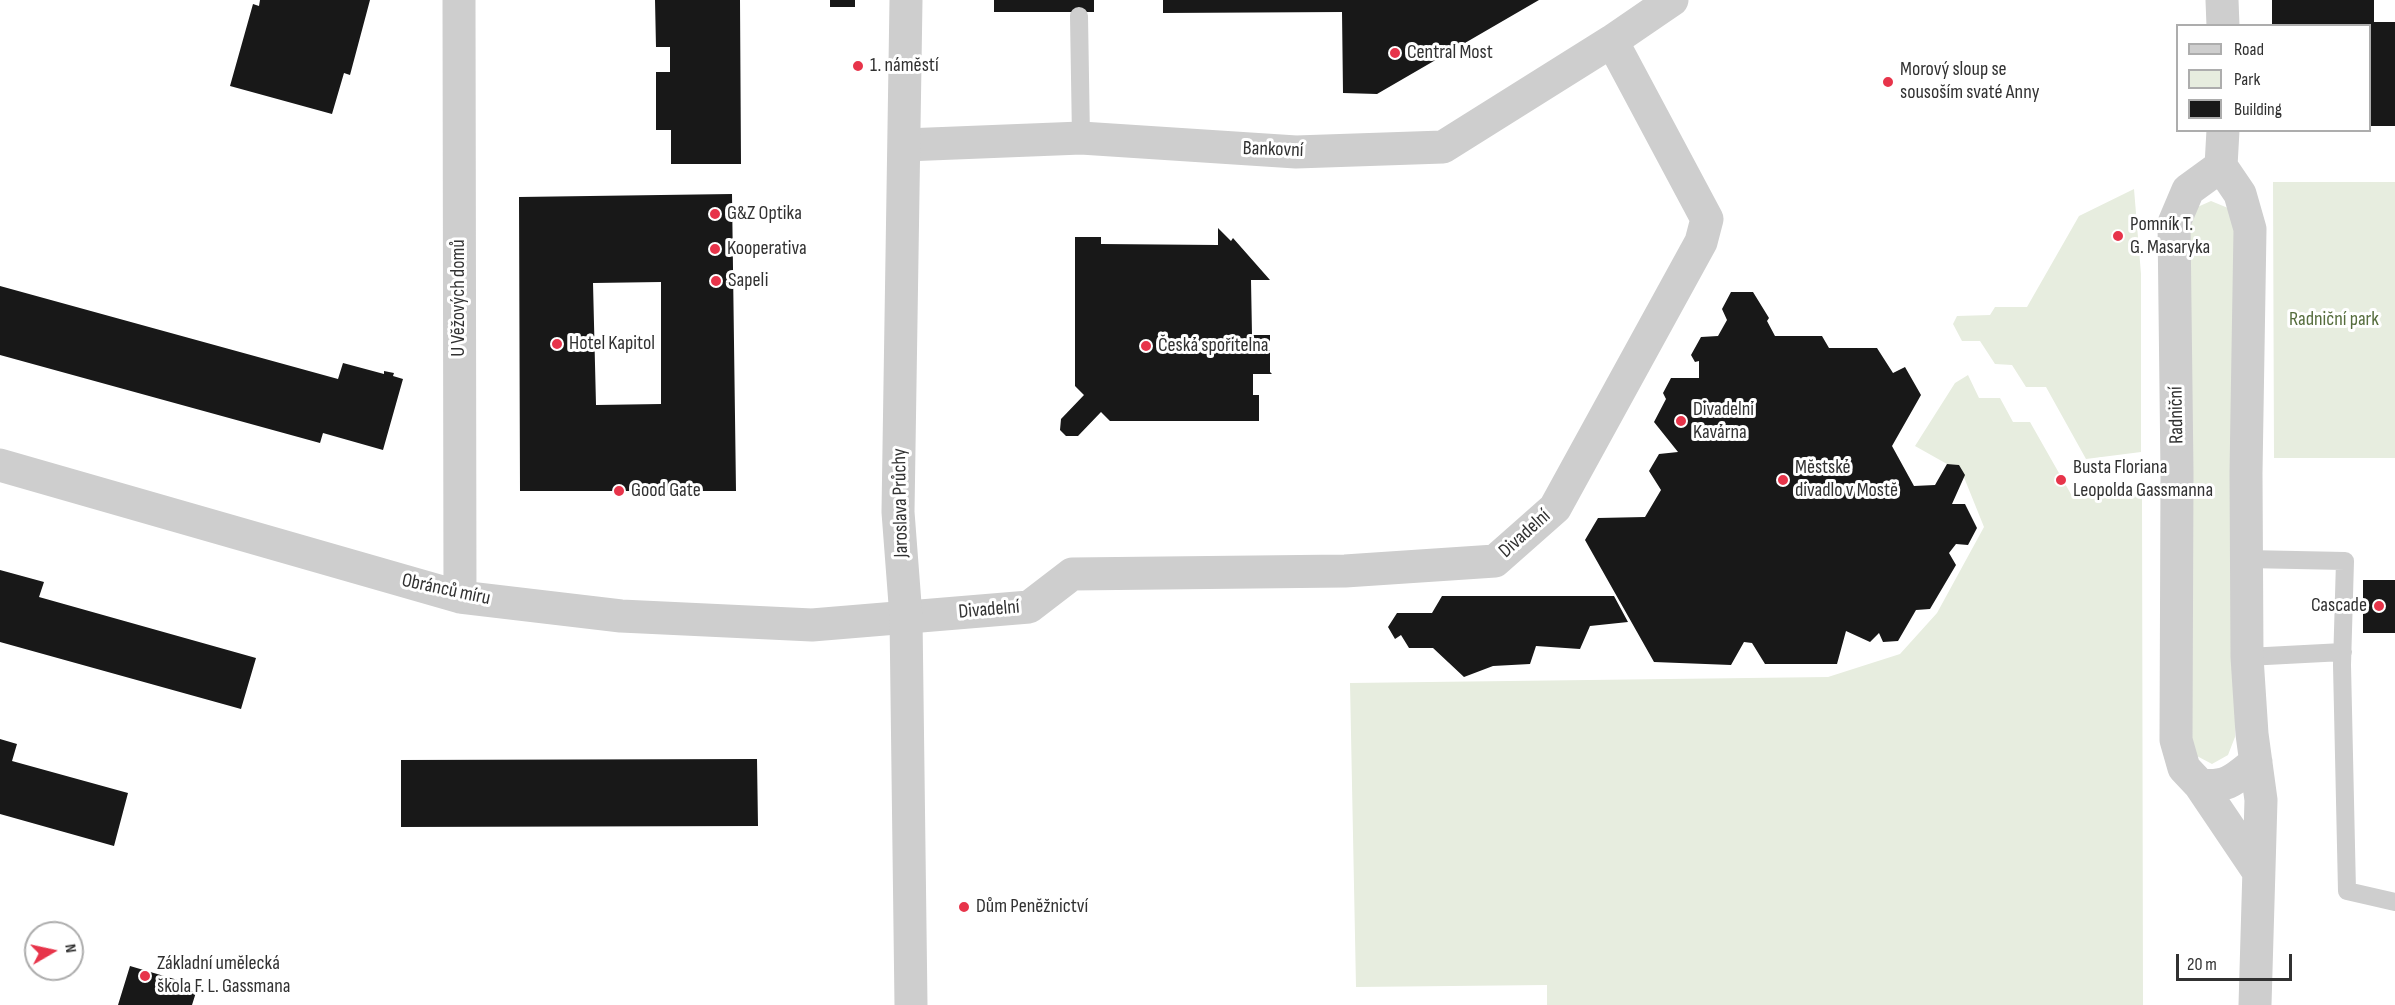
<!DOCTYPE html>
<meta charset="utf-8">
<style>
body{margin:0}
#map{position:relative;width:2395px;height:1005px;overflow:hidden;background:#fff;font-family:"Sofia Sans Condensed",sans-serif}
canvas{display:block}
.legend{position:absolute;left:2176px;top:24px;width:195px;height:108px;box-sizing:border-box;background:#fff;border:2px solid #adadad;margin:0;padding:8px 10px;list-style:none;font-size:18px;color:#313131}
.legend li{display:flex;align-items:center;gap:12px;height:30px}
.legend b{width:30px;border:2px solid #adadad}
.north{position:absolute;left:24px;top:921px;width:60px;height:60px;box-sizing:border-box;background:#fff;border:2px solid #adadad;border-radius:50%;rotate:81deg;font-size:16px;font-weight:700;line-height:24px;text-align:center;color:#313131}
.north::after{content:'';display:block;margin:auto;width:21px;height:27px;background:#e7344a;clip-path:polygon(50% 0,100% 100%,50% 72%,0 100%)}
.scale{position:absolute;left:2176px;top:954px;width:116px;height:27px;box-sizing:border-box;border:3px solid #313131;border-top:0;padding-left:8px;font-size:18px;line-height:21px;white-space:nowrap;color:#313131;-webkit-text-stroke:4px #fff;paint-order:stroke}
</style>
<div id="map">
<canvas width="2395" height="1005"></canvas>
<ul class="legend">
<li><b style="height:8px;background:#cecece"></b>Road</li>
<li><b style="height:16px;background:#e7eddf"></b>Park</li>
<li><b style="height:16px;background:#181818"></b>Building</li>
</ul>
<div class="north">N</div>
<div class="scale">20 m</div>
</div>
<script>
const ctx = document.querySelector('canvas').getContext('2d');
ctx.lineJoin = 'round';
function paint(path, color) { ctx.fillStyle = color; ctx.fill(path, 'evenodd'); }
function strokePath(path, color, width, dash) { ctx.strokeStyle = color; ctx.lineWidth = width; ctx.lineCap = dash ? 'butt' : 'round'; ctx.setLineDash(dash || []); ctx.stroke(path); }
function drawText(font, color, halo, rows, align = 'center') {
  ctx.font = font + ' "Sofia Sans Condensed",sans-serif'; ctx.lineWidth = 6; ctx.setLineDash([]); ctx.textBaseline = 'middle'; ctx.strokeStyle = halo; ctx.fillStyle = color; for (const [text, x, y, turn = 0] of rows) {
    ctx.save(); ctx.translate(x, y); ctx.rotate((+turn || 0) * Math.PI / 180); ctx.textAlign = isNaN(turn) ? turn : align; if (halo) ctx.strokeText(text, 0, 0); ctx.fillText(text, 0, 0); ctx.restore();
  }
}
paint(new Path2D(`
 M2273 182H2395V458H2274Z
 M2134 189 2141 274V452L2086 459 2046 387H2026L2012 365 1995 364 1980 341H1962L1953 324 1957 316 1990 315 1995 307H2027L2079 216Z
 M2211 201 2228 208 2234 227 2235 737 2228 755 2212 764 2195 755 2188 737 2187 227 2193 209Z
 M1968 375 1979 398H2000L2013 422H2030L2072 496 2142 495 2143 1005H1547V985L1356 987 1350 683 1828 677 1900 654 1937 613 1984 527 1959 465 1947 464 1915 446 1955 383Z`), '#e7eddf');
paint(new Path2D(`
 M260 0H370L350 75 344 73 332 114 230 86 253 4 259 6Z
 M655 0H740L741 164H671V130H656V72H670V47H656Z
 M830 0H855V7H830Z
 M994 0H1094V12H994Z
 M1163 0H1539L1377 94 1343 93 1342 12 1163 13Z
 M2272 0H2374V22H2395V126H2370V26H2272Z
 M732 194 736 491H520L519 197ZM661 282V404L596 405 593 283Z
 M1218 228 1231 241 1233 238 1270 280H1251L1252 335H1270V372L1272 374H1253V395H1259V421H1110L1101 412 1078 436H1066L1060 430 1061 419 1084 395 1075 386V237H1101V244L1218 245Z
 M0 286 338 379 343 363 384 374V371L394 373 393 376 403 379 383 450 323 433 320 443 0 355Z
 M1731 292H1753L1769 318 1767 321 1775 336H1822L1829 348H1877L1893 373 1905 367 1921 395 1892 446 1914 486 1935 485 1947 464 1959 465 1965 475 1952 504H1965L1977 528 1968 545 1956 544 1949 553 1956 565 1930 609 1916 610 1898 641 1883 642 1879 633 1870 642 1846 631 1837 664H1765L1752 643 1744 642 1731 665 1654 662 1585 540 1598 518 1645 517 1661 490 1649 471 1659 454 1678 452 1654 422 1666 399 1663 393 1671 378H1699V361L1695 362 1691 355 1701 337 1718 336 1727 320 1722 309Z
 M0 570 44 582 39 597 256 658 241 709 0 642Z
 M2363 580H2395V633H2363Z
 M1442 596H1614L1628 622 1590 626 1580 649 1536 646 1530 664 1493 666 1464 677 1433 648H1409L1401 635 1395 639 1388 627 1397 613H1432Z
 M0 739 17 744 12 761 128 793 114 846 0 814Z
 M757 759 758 826 401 827V760Z
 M130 966 198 986 192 1005H118Z`), '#181818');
strokePath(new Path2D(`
 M1079 16 1081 138
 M2247 559 2345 561 2342 665 2347 891 2395 902
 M2247 657 2343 652`), '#cecece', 18);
strokePath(new Path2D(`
 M459 0 460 597
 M2222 0 2223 26
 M2223 130 2221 166 2240 194 2250 229 2246 473 2247 657 2252 734 2261 800 2255 1005
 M905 145 1081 138 1296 152 1443 147 1612 41 1672 0
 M2221 166 2188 190 2174 223 2177 474 2176 740 2184 768 2200 785C2228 788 2235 779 2256 762
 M0 465 460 597 621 616 812 625 1029 607 1072 574 1345 571 1495 561 1555 508 1701 242 1707 219 1612 41
 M2200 785 2258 871`), '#cecece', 33);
strokePath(new Path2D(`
 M906 0 898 512 906 617 911 1005`), '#cecece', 33);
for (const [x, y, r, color] of [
 [1395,53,6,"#e7344a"],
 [858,66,6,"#e7344a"],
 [1888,82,6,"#e7344a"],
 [715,214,6,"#e7344a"],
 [2118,236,6,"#e7344a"],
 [715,249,6,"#e7344a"],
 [716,281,6,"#e7344a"],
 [557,344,6,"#e7344a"],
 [1146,346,6,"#e7344a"],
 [1681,421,6,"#e7344a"],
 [1783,480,6,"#e7344a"],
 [2061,480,6,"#e7344a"],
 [619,491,6,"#e7344a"],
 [2379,606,6,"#e7344a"],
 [964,907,6,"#e7344a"],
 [145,976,6,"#e7344a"]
]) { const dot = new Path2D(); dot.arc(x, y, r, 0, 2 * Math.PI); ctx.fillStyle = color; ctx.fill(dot); strokePath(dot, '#fff', 2); }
drawText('20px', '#313131', '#fff', [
 ["Central Most",1407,53],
 ["1. náměstí",870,66],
 ["Morový sloup se",1900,70],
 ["sousoším svaté Anny",1900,93],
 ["G&Z Optika",727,214],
 ["Pomník T.",2130,225],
 ["G. Masaryka",2130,248],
 ["Kooperativa",727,249],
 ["Sapeli",728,281],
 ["Hotel Kapitol",569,344],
 ["Česká spořitelna",1158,346],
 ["Divadelní",1693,410],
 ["Kavárna",1693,433],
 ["Městské",1795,468],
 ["divadlo v Mostě",1795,491],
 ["Busta Floriana",2073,468],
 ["Leopolda Gassmanna",2073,491],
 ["Good Gate",631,491],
 ["Cascade",2367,606,"right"],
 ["Dům Peněžnictví",976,907],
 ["Základní umělecká",157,964],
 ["škola F. L. Gassmana",157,987]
], 'left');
drawText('20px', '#313131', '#fff', [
 ["Bankovní",1273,150,2],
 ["U Věžových domů",459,298,-90],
 ["Radniční",2177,415,-91],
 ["Jaroslava Průchy",901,503,-91],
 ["Divadelní",1525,534,-42],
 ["Obránců míru",446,590,12],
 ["Divadelní",989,610,-5]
]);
drawText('20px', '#566d3d', '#fff', [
 ["Radniční park",2334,320]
]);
</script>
